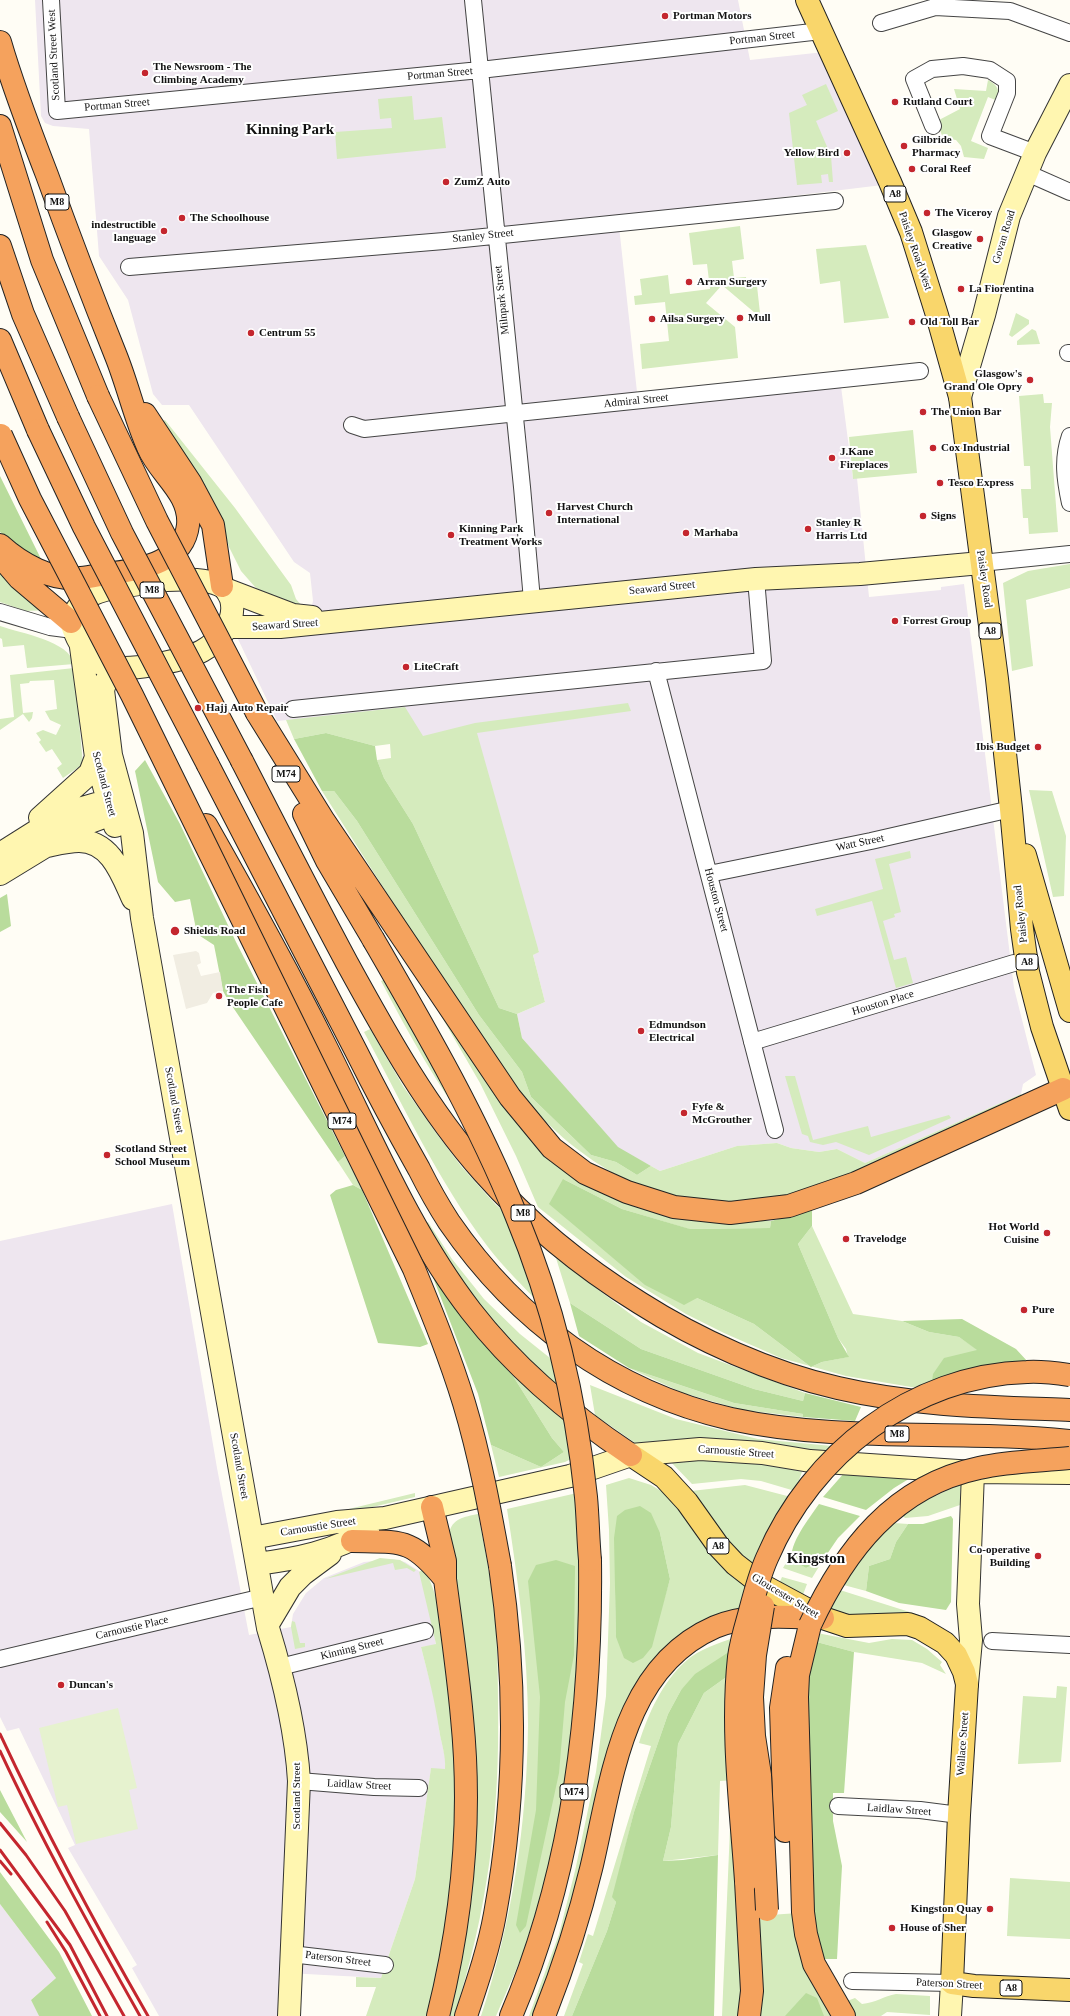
<!DOCTYPE html>
<style>
body{margin:0}
canvas{display:block;background:#fffdf5}
</style>
<canvas width="1070" height="2016"></canvas>
<script>
const ctx = document.querySelector('canvas').getContext('2d');
ctx.lineJoin = 'round';
function paint(path, color) { ctx.fillStyle = color; ctx.fill(path, 'evenodd'); }
function strokePath(path, color, width, dash) { ctx.strokeStyle = color; ctx.lineWidth = width; ctx.lineCap = dash ? 'butt' : 'round'; ctx.setLineDash(dash || []); ctx.stroke(path); }
function drawText(font, color, halo, rows, align = 'center') {
  ctx.font = font + ' "Times New Roman",serif'; ctx.lineWidth = 4; ctx.setLineDash([]); ctx.textBaseline = 'middle'; ctx.strokeStyle = halo; ctx.fillStyle = color; for (const [text, x, y, turn = 0] of rows) {
    ctx.save(); ctx.translate(x, y); ctx.rotate((+turn || 0) * Math.PI / 180); ctx.textAlign = isNaN(turn) ? turn : align; if (halo) ctx.strokeText(text, 0, 0); ctx.fillText(text, 0, 0); ctx.restore();
  }
}
paint(new Path2D(`
 M35 0H738L750 60 815 53 839 54 899 183 618 217 637 392 839 371 853 479 857 478 869 597 941 590V587L964 584 1014 988 1036 1075 1023 1084 1021 1094 865 1163 837 1149 819 1152 791 1148 777 1143 737 1146 660 1171 618 1148 522 1038 517 1014 545 1002 533 955 539 951 422 736 392 710 277 721 237 637 311 609 313 601 310 573 294 562 189 405H162L153 394 128 300 99 256 89 129 53 126 45 123 41 116Z
 M172 1204 217 1468 249 1635 291 1627 293 1614 306 1593 324 1578 364 1562 392 1559 405 1562 424 1574 436 1645 421 1647 438 1712 439 1730 445 1757V1769H431L415 1879 381 1978 287 1973 284 2016H159L132 1968 137 1965 68 1848 75 1845 19 1728 7 1731 0 1717V1241Z
 M0 1904 56 1978 31 2000 39 2016H0Z`), '#eee6ef');
paint(new Path2D(`
 M988 80C998 85 1000 91 998 101L988 97 971 141 988 148 984 159 964 157 961 146 956 140 943 138 938 125 939 120 960 109 954 89 986 91Z
 M826 84 838 111 816 121 831 156 833 182H829L828 174 821 175 822 183 797 185 789 113 807 105 802 95Z
 M412 96 414 120 442 117 446 148 337 159 335 132 392 128 391 118 380 119 378 99Z
 M740 226 744 259 732 261 734 278 746 277 747 287 757 286 760 313H755L722 285 706 303 735 327 738 358 642 369 640 344 669 341 665 302 635 305 634 296 642 295 640 279 668 275 670 294 710 289 707 264 693 265 689 233Z
 M866 245 889 318 844 323 840 281 820 284 816 249Z
 M1016 313 1029 320V324L1012 337 1009 335Z
 M1032 329 1036 331 1040 344 1017 345V341Z
 M1043 394 1044 403H1052L1050 427 1058 532 1029 534 1028 518H1023L1021 489H1031L1030 466H1024L1019 396Z
 M165 420 235 508 291 585 296 599 302 606 274 600 255 587 241 571 229 547 220 517 159 423Z
 M913 430 917 473 853 479 849 437Z
 M1070 564V588L1026 600 1033 666 1012 671 1003 583 1028 571Z
 M0 568 49 610 26 611 0 602Z
 M0 626C20 633 70 641 74 664L27 668 24 645 3 647 2 639 0 638Z
 M74 668 83 764 63 778 57 768 62 764 52 749 46 752 39 742 41 740 36 733 43 730 56 735 61 725 50 720 45 711 57 709 54 680 30 681 29 683 20 684 23 713 33 712 32 718 29 722 23 714 0 730V719L14 717 10 675Z
 M628 703 631 711 477 733 539 952 533 955 545 1002 517 1014 499 1008 413 824 384 778 377 760 391 758 390 744 375 746 326 733 294 739 286 720 405 707 423 736 475 723Z
 M1029 790 1052 791 1066 836 1064 896 1053 897Z
 M322 791H334L357 821 479 1015 522 1072 531 1097 591 1155 616 1162 637 1175 651 1166 660 1171 737 1146 777 1143 791 1148 819 1152 837 1149 865 1163 1021 1094 1023 1100C944 1135 854 1183 770 1199 668 1217 582 1169 519 1092 511 1082 504 1069 496 1058 480 1035 465 1012 450 989 406 924 364 857 322 791Z
 M910 851 911 858 889 864 901 912 894 914 895 917 883 921 894 960 906 957 913 983 896 988 872 901 817 916 815 909 883 889 875 859Z
 M411 964 536 1138 661 1212 695 1221H771L770 1228 689 1229 622 1209 563 1179 697 1298 754 1324 811 1367 822 1362 848 1357 846 1349 838 1338 798 1244 812 1226 853 1314 902 1321 929 1332 959 1337 978 1350 932 1382 917 1388 846 1376 781 1358 724 1333 686 1314 626 1277 538 1207 516 1156 480 1083Z
 M385 979 474 1135C438 1086 409 1035 381 981Z
 M370 1029 403 1086 436 1133 461 1166 496 1205 511 1217 541 1305C523 1286 504 1268 488 1247 438 1181 403 1105 364 1032Z
 M785 1076H795L813 1140 868 1126 871 1137 949 1115 951 1118 869 1155 836 1142 823 1145 810 1142 808 1136 802 1134Z
 M345 1156 362 1190 353 1185 338 1162Z
 M428 1222 452 1259 484 1299 520 1334 555 1362 561 1390 498 1330 449 1264 426 1224Z
 M556 1258 641 1322 698 1353 805 1393 803 1401 754 1389 641 1349 570 1303Z
 M629 1368 734 1403 803 1414V1417L743 1410 683 1393Z
 M513 1376 543 1401 566 1415 573 1458 565 1462 499 1477 491 1445 541 1467 564 1452 552 1438Z
 M590 1385 676 1419 758 1439 832 1446 825 1454 641 1447 595 1415Z
 M657 1459 771 1461 785 1468 802 1472 795 1491 761 1481 741 1479 692 1484 669 1460 664 1465Z
 M629 1478 651 1485 661 1491 664 1486 751 1582 742 1610 664 1651 639 1679 623 1714 587 1851 539 2016H529L559 1934 575 1871 596 1772 606 1696 610 1583 609 1530 606 1485ZM660 1533 670 1579 661 1610 616 1637 615 1567Z
 M961 1484 960 1505 928 1516 905 1518 902 1515 924 1501Z
 M745 1485 791 1497 754 1569 730 1550 691 1491Z
 M415 1493V1497L296 1525 295 1522Z
 M577 1493 582 1648 559 1827 544 1885 522 1956 496 2016H481C512 1923 527 1824 528 1725 528 1653 518 1580 507 1509Z
 M478 1514C482 1536 487 1558 490 1580 497 1621 498 1662 498 1703 500 1813 488 1911 454 2016H447L466 1926 449 1534C452 1518 464 1517 478 1514Z
 M894 1523 908 1524 896 1542 890 1559 869 1566 866 1591 840 1584 886 1529Z
 M791 1554 793 1560 806 1568 823 1560 812 1578 783 1568Z
 M380 1558 400 1560 416 1570 414 1572 407 1568 395 1570 393 1563 325 1579Z
 M424 1569C442 1600 444 1642 447 1678 454 1743 460 1807 451 1872L453 1873 443 1951 428 2016H366L376 1987H356V1977L381 1978 415 1879 431 1768 445 1769C446 1755 441 1743 439 1729 435 1701 428 1674 421 1647L436 1644 419 1572Z
 M782 1577 807 1584 801 1600 777 1588Z
 M836 1590 843 1591 919 1615 852 1616 826 1610Z
 M292 1621 295 1622 300 1643H305V1647L295 1649 291 1627Z
 M817 1633 869 1643 892 1639 912 1640 927 1649 942 1662 940 1665 946 1674 922 1663 854 1652 813 1641Z
 M736 1637 735 1648 681 1690 668 1714 634 1812 613 1897 616 1902 607 1931 572 2016H564L583 1964 579 1962 588 1934 593 1936 651 1746 639 1743C648 1714 663 1681 686 1661 699 1649 720 1643 736 1637Z
 M732 1673 736 1780 720 1781 718 1855 663 1861 671 1827 678 1744 704 1693Z
 M1057 1686 1067 1687 1061 1762 1018 1764 1023 1696 1056 1698Z
 M731 1805 743 2016H722Z
 M1010 1878 1070 1882V1939L1007 1936Z
 M798 1913 838 2016H757L756 1916Z
 M896 1994 930 1996V2015L887 2012 881 2016H855L847 2001 855 1998 862 2004C875 2003 884 1996 896 1994Z`), '#d5ebbd');
paint(new Path2D(`
 M0 476 41 559 18 548 0 532Z
 M326 733 375 746 377 760 384 778 413 824 499 1008 517 1014 522 1038 618 1147 651 1166 637 1175 616 1162 591 1155 531 1097 522 1072 479 1015 357 821 334 791H322L294 739Z
 M145 760 180 824 236 942 345 1156 338 1162 228 1000 223 991 214 945 197 934 190 899 175 902 158 882 135 771Z
 M7 894 11 926 0 932V898Z
 M563 1179 622 1209 690 1229 770 1228 771 1221 812 1210V1226L798 1244 838 1338 849 1357 822 1362 811 1367 754 1324 697 1298 684 1305 645 1285 549 1204Z
 M353 1185 362 1190 428 1344 420 1347 378 1343 330 1195 336 1190Z
 M429 1267 479 1339 513 1376 552 1438 564 1452 541 1467 491 1445 478 1394Z
 M570 1303 641 1349 754 1389 803 1401 805 1393 861 1407 855 1421 803 1417V1414L734 1403 629 1368 579 1336Z
 M962 1319 1016 1349 1028 1362 932 1382 933 1374 944 1358 977 1350 959 1337 929 1332 902 1321Z
 M845 1472 912 1477 894 1488 866 1510 823 1497Z
 M819 1504 860 1516 838 1538 823 1560 806 1568 792 1560C788 1545 810 1517 819 1504Z
 M640 1506 651 1513 660 1533 670 1579 652 1647 643 1658 633 1663 624 1658 616 1637 614 1538 617 1516 625 1510Z
 M951 1516 953 1519 951 1602 946 1610 899 1603 866 1591 869 1566 890 1559 896 1542 908 1524H923Z
 M556 1560 575 1566 574 1655 565 1702 559 1773 526 1926 520 1933 516 1925 536 1810 540 1697 528 1581 536 1565Z
 M813 1641 854 1652 844 1793H833V1821L842 1866 837 1959H823L817 1941 812 1909 802 1704Z
 M735 1648 732 1673 704 1693 678 1744 671 1827 663 1861 683 1860 718 1855 714 2016H572L607 1931 616 1902 612 1897 634 1812 668 1714 681 1690 695 1674Z
 M0 1790 27 1842 0 1812Z
 M0 1872 59 1952 92 2016H39L31 2000 56 1978 0 1904Z
 M806 1993 817 1998 824 2016H785Z`), '#b9dc9c');
paint(new Path2D(`
 M118 1708 137 1788 129 1790 138 1829 76 1844 67 1805 58 1807 39 1728Z`), '#e6f2cf');
paint(new Path2D(`
 M196 951 199 953 201 963 197 965 201 976 220 972 223 991 213 993 207 1003 186 1009 173 955Z`), '#f1ede2');
const street = new Path2D(`
 M51 0 57 111 480 70 821 31
 M473 0 522 487 532 600
 M881 23 935 7 1010 11 1070 33
 M933 126 914 79 932 69 963 66 990 70 1007 81V93L990 136 1035 153
 M1027 173 1070 192
 M129 267 444 241 835 201
 M1068 353H1070
 M352 425 364 429 920 371
 M1070 436C1062 459 1065 480 1070 503
 M981 563 1070 554
 M0 612 50 627 73 630
 M656 671 775 1130
 M293 709 763 661 756 579
 M709 874 871 841 1011 809
 M752 1042 1014 963
 M992 1641 1070 1645
 M0 1659 263 1597
 M280 1667 425 1631
 M299 1781 374 1787 419 1788
 M838 1806 920 1810 959 1815
 M291 1954 385 1965
 M852 1981 952 1983`);
const secondary = new Path2D(`
 M960 397 984 315 1009 216 1035 153 1070 85
 M166 580C182 579 209 578 223 587 227 590 229 595 231 599 237 621 220 641 202 651 187 659 169 662 153 665 108 673 86 668 71 622 81 593 99 590 126 586 140 584 153 582 166 580Z
 M225 589 293 615 312 617
 M227 627H280L756 579 860 574 981 563
 M81 647 96 757 115 826
 M116 668 106 681 103 690 111 755 132 833 142 918 268 1628C283 1677 296 1730 299 1781L289 2016
 M40 818 90 773 96 757
 M42 847C53 845 67 841 79 841 111 841 122 875 133 899
 M0 854 65 813 120 797
 M0 874 77 827 125 809
 M252 1538 337 1522 385 1518 570 1476 631 1455 700 1449 762 1453 810 1461 973 1472 1070 1473
 M257 1564C295 1559 335 1552 368 1530
 M268 1624 290 1587 303 1574 330 1554
 M967 1684 971 1640 968 1604 973 1472
 M950 2016 952 1983`);
const primary = new Path2D(`
 M807 0 890 182 911 232 937 315 960 397 997 679 1011 809 1022 929 1028 972 1042 1027 1070 1109
 M1025 855 1070 1011
 M631 1455 664 1477 687 1502 719 1547 735 1564 762 1585 823 1618 847 1626 908 1624 920 1628 945 1643 956 1655 964 1672 967 1684 959 1815 952 1983 974 1986 1070 1990`);
const highway = new Path2D(`
 M0 42C13 87 30 131 47 175 69 236 92 296 116 356 128 386 135 418 148 447 159 474 191 493 188 525 184 561 144 569 114 573 103 574 92 577 81 578 51 581 21 564 0 545
 M0 126 42 260 98 396
 M0 246 23 314 68 417
 M0 340 38 430
 M145 414 190 482 213 525 222 586
 M0 556 19 578 71 622
 M257 713 324 821 510 1097 552 1148 585 1173 627 1192 674 1207 730 1213 789 1206 856 1183 1063 1089
 M242 761C277 829 311 896 347 963 387 1036 428 1110 483 1172 529 1224 582 1267 640 1303 698 1340 771 1373 838 1388 915 1406 992 1407 1070 1410
 M208 765C258 860 306 956 356 1051 376 1091 397 1130 419 1169 428 1187 438 1205 449 1222 517 1321 613 1392 731 1419 842 1443 958 1429 1070 1441
 M304 814 327 861 373 939
 M206 825C247 897 287 969 324 1043 369 1132 409 1231 471 1311 515 1368 571 1415 631 1455
 M432 1507 445 1561V1579C451 1625 458 1672 462 1718 472 1817 462 1920 438 2016
 M352 1541C403 1542 411 1538 445 1579
 M810 1625 798 1675 797 1697 803 1912 806 1934 814 1964 844 2016
 M785 1831 781 1708 787 1668
 M746 1881 752 1991 749 2016
 M466 2016C477 1983 489 1948 495 1914 516 1800 517 1681 500 1566
 M511 2016C572 1873 592 1715 590 1560
 M544 2016C563 1968 579 1919 591 1869 612 1782 621 1668 715 1627 749 1613 787 1617 823 1618`);
strokePath(street, '#444', 18);
strokePath(secondary, '#333', 24);
strokePath(primary, '#222', 24);
strokePath(highway, '#222', 24);
strokePath(street, '#fff', 16);
strokePath(secondary, '#fff6b0', 22);
strokePath(primary, '#f9d66b', 22);
strokePath(highway, '#f5a25d', 22);
strokePath(new Path2D(`
 M0 1734C45 1830 95 1924 148 2016
 M0 1751C42 1841 91 1929 140 2016
 M0 1823 26 1855 65 1911 124 2016
 M0 1850 70 1945 107 2016
 M0 1861 11 1874
 M47 1922 66 1952 100 2016`), '#c4262e', 3);
const highwayBridge = new Path2D(`
 M98 396 157 521 257 713
 M68 417 122 533 242 761
 M38 430 84 527 208 765
 M1 435 30 499 132 695 414 1269C432 1313 450 1357 464 1403 480 1456 490 1511 500 1566
 M373 939C425 1029 477 1118 516 1215 553 1304 576 1401 586 1497 588 1518 588 1539 590 1560
 M763 1606 755 1655 752 1697 754 1736 760 1775 767 1910
 M810 1625C845 1550 894 1486 979 1468 1009 1461 1040 1461 1070 1458
 M746 1881C741 1807 731 1731 739 1657 741 1642 745 1629 749 1615 754 1596 759 1576 767 1558 811 1454 913 1375 1027 1372 1042 1371 1056 1373 1070 1375`);
strokePath(highwayBridge, '#222', 24, []);
strokePath(highwayBridge, '#f5a25d', 22);
for (const [x, y, r, color] of [
 [665,16,4,"#c4262e"],
 [145,73,4,"#c4262e"],
 [895,102,4,"#c4262e"],
 [904,146,4,"#c4262e"],
 [847,153,4,"#c4262e"],
 [912,169,4,"#c4262e"],
 [446,182,4,"#c4262e"],
 [927,213,4,"#c4262e"],
 [182,218,4,"#c4262e"],
 [164,231,4,"#c4262e"],
 [980,239,4,"#c4262e"],
 [689,282,4,"#c4262e"],
 [961,289,4,"#c4262e"],
 [740,318,4,"#c4262e"],
 [652,319,4,"#c4262e"],
 [912,322,4,"#c4262e"],
 [251,333,4,"#c4262e"],
 [1030,380,4,"#c4262e"],
 [923,412,4,"#c4262e"],
 [933,448,4,"#c4262e"],
 [832,458,4,"#c4262e"],
 [940,483,4,"#c4262e"],
 [549,513,4,"#c4262e"],
 [923,516,4,"#c4262e"],
 [808,529,4,"#c4262e"],
 [686,533,4,"#c4262e"],
 [451,535,4,"#c4262e"],
 [895,621,4,"#c4262e"],
 [406,667,4,"#c4262e"],
 [198,708,4,"#c4262e"],
 [1038,747,4,"#c4262e"],
 [175,931,5,"#c4262e"],
 [219,996,4,"#c4262e"],
 [641,1031,4,"#c4262e"],
 [684,1113,4,"#c4262e"],
 [107,1155,4,"#c4262e"],
 [1047,1233,4,"#c4262e"],
 [846,1239,4,"#c4262e"],
 [1024,1310,4,"#c4262e"],
 [1038,1556,4,"#c4262e"],
 [61,1685,4,"#c4262e"],
 [990,1909,4,"#c4262e"],
 [892,1928,4,"#c4262e"]
]) { const dot = new Path2D(); dot.arc(x, y, r, 0, 2 * Math.PI); ctx.fillStyle = color; ctx.fill(dot); strokePath(dot, '#fff', 1.5); }
for (const [x, y, w] of [
 [895,194,22],
 [57,202,24],
 [152,590,24],
 [990,631,22],
 [286,774,28],
 [1027,962,22],
 [342,1121,28],
 [523,1213,24],
 [897,1434,24],
 [718,1546,22],
 [574,1792,28],
 [1011,1988,22]
]) { const box = new Path2D(); box.roundRect(x - w / 2, y - 8, w, 16, 3); ctx.fillStyle = '#fff'; ctx.fill(box); strokePath(box, '#111', 1); }
drawText('bold 10px', '#111', null, [
 ["A8",895,194],
 ["M8",57,202],
 ["M8",152,590],
 ["A8",990,631],
 ["M74",286,774],
 ["A8",1027,962],
 ["M74",342,1121],
 ["M8",523,1213],
 ["M8",897,1434],
 ["A8",718,1546],
 ["M74",574,1792],
 ["A8",1011,1988]
]);
drawText('bold 11px', '#111', '#fff', [
 ["Portman Motors",673,16],
 ["The Newsroom - The",153,67],
 ["Climbing Academy",153,80],
 ["Rutland Court",903,102],
 ["Gilbride",912,140],
 ["Pharmacy",912,153],
 ["Yellow Bird",839,153,"right"],
 ["Coral Reef",920,169],
 ["ZumZ Auto",454,182],
 ["The Viceroy",935,213],
 ["The Schoolhouse",190,218],
 ["indestructible",156,225,"right"],
 ["language",156,238,"right"],
 ["Glasgow",972,233,"right"],
 ["Creative",972,246,"right"],
 ["Arran Surgery",697,282],
 ["La Fiorentina",969,289],
 ["Mull",748,318],
 ["Ailsa Surgery",660,319],
 ["Old Toll Bar",920,322],
 ["Centrum 55",259,333],
 ["Glasgow's",1022,374,"right"],
 ["Grand Ole Opry",1022,387,"right"],
 ["The Union Bar",931,412],
 ["Cox Industrial",941,448],
 ["J.Kane",840,452],
 ["Fireplaces",840,465],
 ["Tesco Express",948,483],
 ["Harvest Church",557,507],
 ["International",557,520],
 ["Signs",931,516],
 ["Stanley R",816,523],
 ["Harris Ltd",816,536],
 ["Kinning Park",459,529],
 ["Treatment Works",459,542],
 ["Marhaba",694,533],
 ["Forrest Group",903,621],
 ["LiteCraft",414,667],
 ["Hajj Auto Repair",206,708],
 ["Ibis Budget",1030,747,"right"],
 ["Shields Road",184,931],
 ["The Fish",227,990],
 ["People Cafe",227,1003],
 ["Edmundson",649,1025],
 ["Electrical",649,1038],
 ["Fyfe &",692,1107],
 ["McGrouther",692,1120],
 ["Scotland Street",115,1149],
 ["School Museum",115,1162],
 ["Hot World",1039,1227,"right"],
 ["Cuisine",1039,1240,"right"],
 ["Travelodge",854,1239],
 ["Pure",1032,1310],
 ["Co-operative",1030,1550,"right"],
 ["Building",1030,1563,"right"],
 ["Duncan's",69,1685],
 ["Kingston Quay",982,1909,"right"],
 ["House of Sher",900,1928]
], 'left');
drawText('11px', '#111', '#fff', [
 ["Portman Street",762,38,-6],
 ["Scotland Street West",54,55,-93],
 ["Portman Street",440,74,-5],
 ["Portman Street",117,105,-5],
 ["Stanley Street",483,236,-6],
 ["Govan Road",1004,237,-73],
 ["Paisley Road West",915,251,71],
 ["Milnpark Street",502,300,-96],
 ["Admiral Street",636,401,-6],
 ["Paisley Road",984,579,82],
 ["Seaward Street",662,588,-6],
 ["Seaward Street",285,625,-4],
 ["Scotland Street",104,784,75],
 ["Watt Street",860,843,-12],
 ["Houston Street",716,900,75],
 ["Paisley Road",1021,914,-96],
 ["Houston Place",883,1003,-17],
 ["Scotland Street",174,1100,80],
 ["Carnoustie Street",736,1452,4],
 ["Scotland Street",239,1466,80],
 ["Carnoustie Street",318,1527,-9],
 ["Gloucester Street",785,1596,31],
 ["Carnoustie Place",132,1628,-13],
 ["Kinning Street",352,1649,-14],
 ["Wallace Street",963,1744,-86],
 ["Laidlaw Street",359,1785,3],
 ["Scotland Street",297,1796,-90],
 ["Laidlaw Street",899,1810,4],
 ["Paterson Street",338,1959,7],
 ["Paterson Street",949,1984,3]
]);
drawText('bold 15px', '#111', '#fff', [
 ["Kinning Park",290,130],
 ["Kingston",816,1559]
]);
</script>
